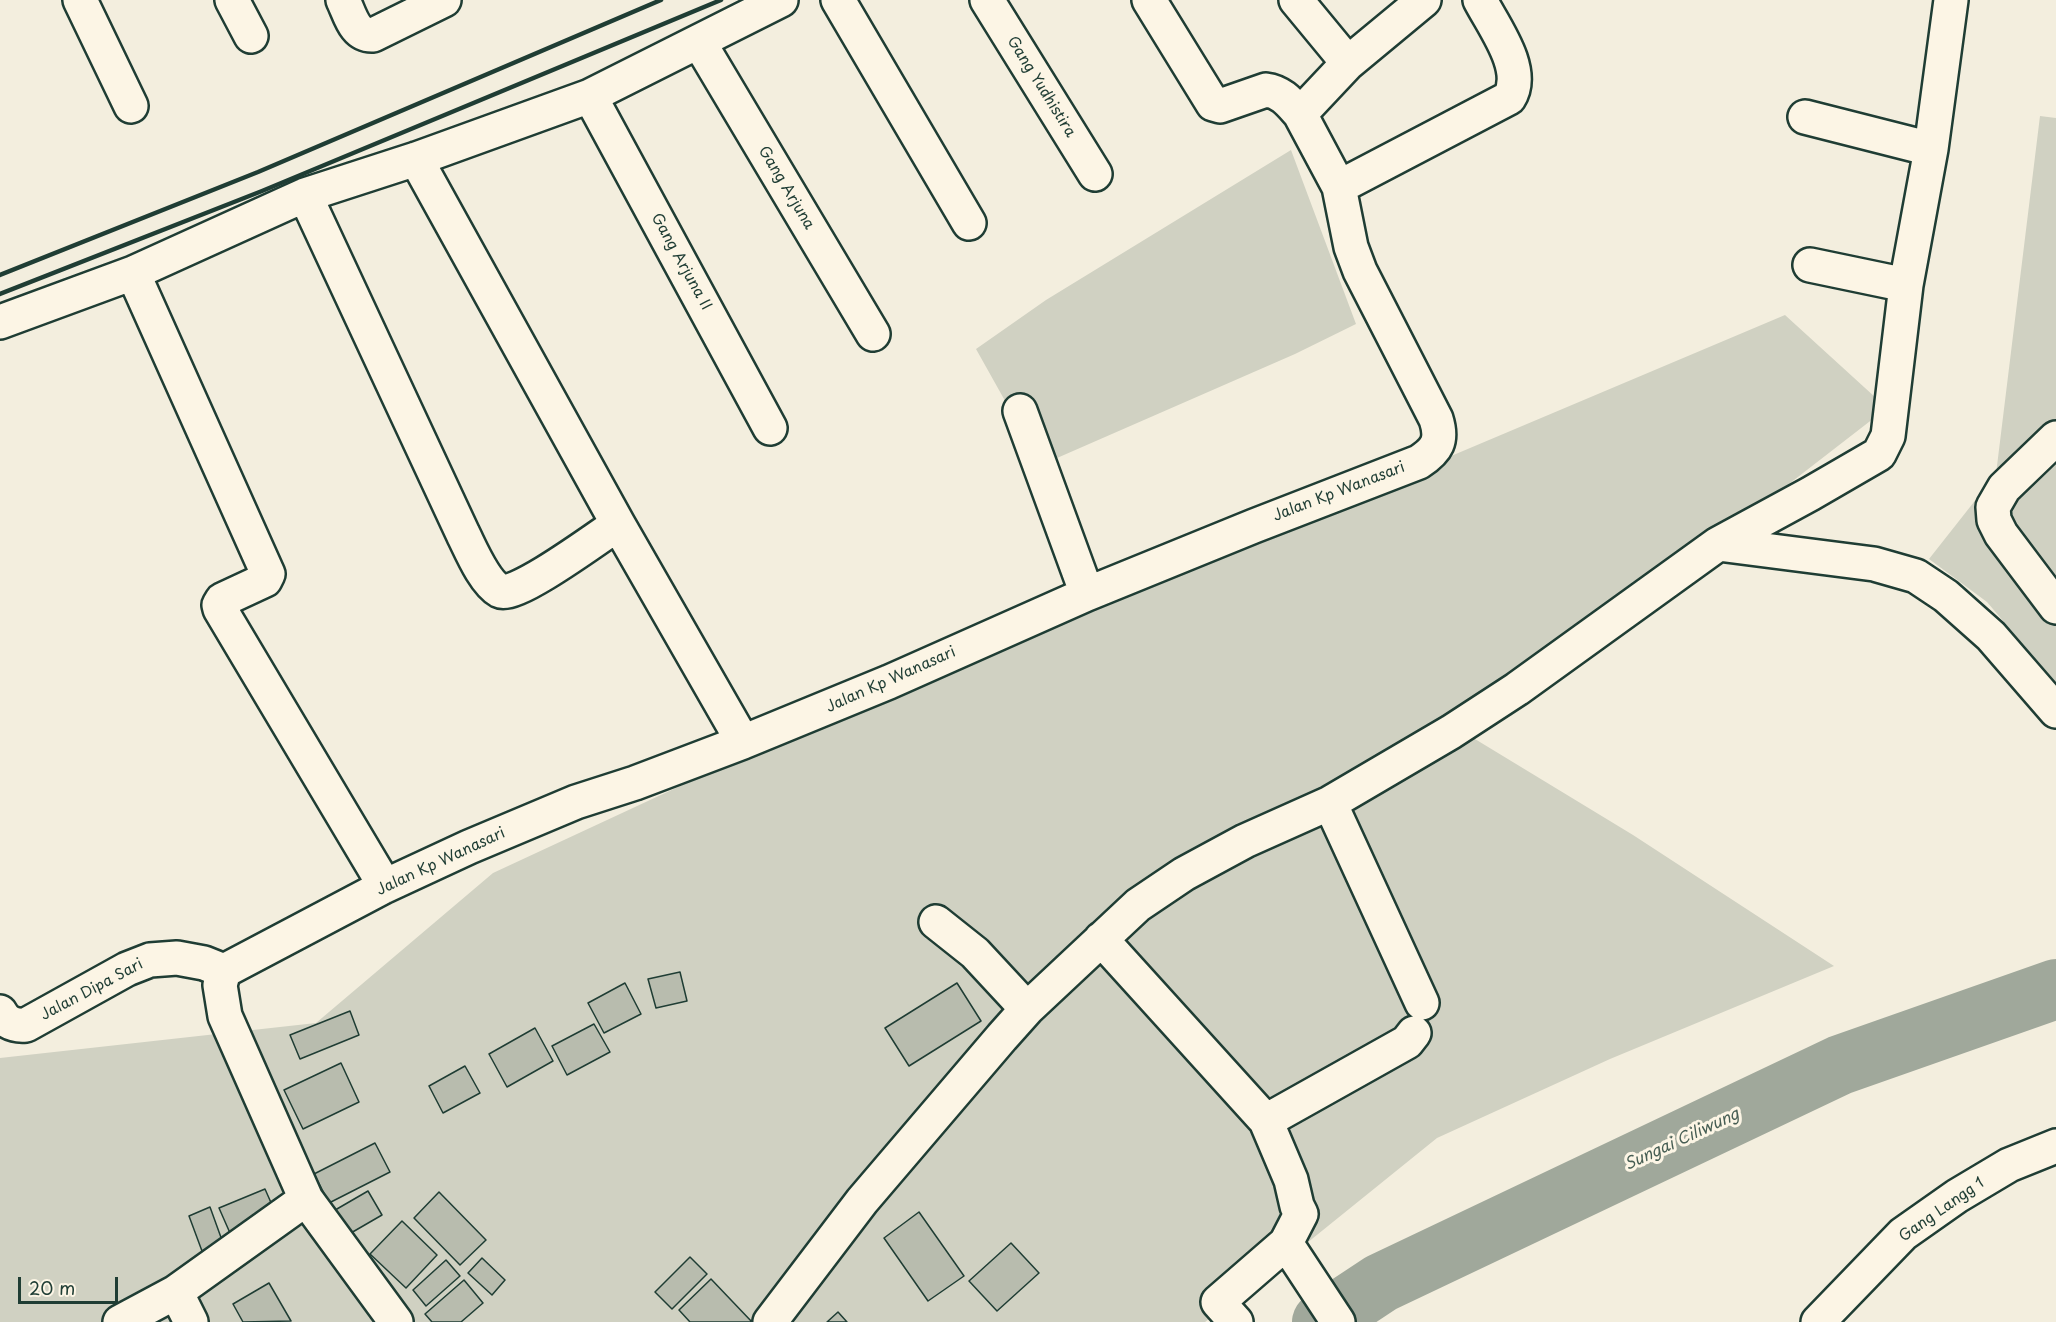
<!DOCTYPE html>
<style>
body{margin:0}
#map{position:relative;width:2056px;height:1322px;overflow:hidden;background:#f3eede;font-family:"Playpen Sans",sans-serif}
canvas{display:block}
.scale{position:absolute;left:18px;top:1277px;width:100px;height:27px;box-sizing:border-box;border:3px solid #1f3d34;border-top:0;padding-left:8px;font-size:18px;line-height:21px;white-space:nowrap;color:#1f3d34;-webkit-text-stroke:4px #fcf5e5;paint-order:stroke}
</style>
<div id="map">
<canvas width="2056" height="1322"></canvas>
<div class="scale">20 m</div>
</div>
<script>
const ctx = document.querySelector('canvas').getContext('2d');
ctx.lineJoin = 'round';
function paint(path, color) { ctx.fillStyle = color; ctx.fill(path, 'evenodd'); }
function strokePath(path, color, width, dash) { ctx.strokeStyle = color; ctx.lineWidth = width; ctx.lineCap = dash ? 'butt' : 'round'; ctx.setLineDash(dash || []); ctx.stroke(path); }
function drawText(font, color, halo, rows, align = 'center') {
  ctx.font = font + ' "Playpen Sans",sans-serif'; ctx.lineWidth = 6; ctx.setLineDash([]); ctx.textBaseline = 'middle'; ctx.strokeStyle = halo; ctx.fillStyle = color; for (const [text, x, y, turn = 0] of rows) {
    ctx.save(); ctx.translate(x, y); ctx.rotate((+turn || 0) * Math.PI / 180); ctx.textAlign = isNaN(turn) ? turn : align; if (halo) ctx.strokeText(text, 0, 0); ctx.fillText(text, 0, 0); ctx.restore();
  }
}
paint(new Path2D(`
 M2040 116 2056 118V683L1987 602 1929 559 1996 474Z
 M1291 150 1356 324 1295 354 1041 465 976 349 1046 300Z
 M1785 315 1887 408 1763 504 1442 719 1633 835 1834 966 1610 1059 1437 1138 1302 1247 1205 1322H0V1058L316 1023 493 873 947 662 1444 459Z`), '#d0d1c2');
strokePath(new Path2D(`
 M1322 1322 1381 1283 1840 1065 2056 989`), '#a0a89b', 60);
const building = new Path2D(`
 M680 972 687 1001 656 1008 648 979Z
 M625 983 641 1014 604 1033 588 1003Z
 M957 983 981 1021 909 1066 885 1028Z
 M350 1011 359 1035 300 1059 290 1035Z
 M594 1024 610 1052 567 1075 552 1046Z
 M535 1028 553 1061 507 1087 489 1054Z
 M341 1063 359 1102 303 1129 284 1090Z
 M465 1066 480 1093 443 1113 429 1086Z
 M375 1143 390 1172 329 1203 314 1174Z
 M265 1189 276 1214 230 1233 219 1208Z
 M368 1191 382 1215 344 1237 330 1213Z
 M439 1192 486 1240 460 1265 414 1218Z
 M210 1207 223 1243 202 1251 189 1216Z
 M919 1212 964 1276 928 1301 884 1238Z
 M402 1221 437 1255 406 1288 370 1254Z
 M1011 1243 1039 1273 997 1311 969 1281Z
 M690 1257 707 1274 672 1309 655 1292Z
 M482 1258 505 1280 492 1295 468 1273Z
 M446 1260 460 1276 426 1306 413 1290Z
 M711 1279 752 1322H690L679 1310Z
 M464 1280 483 1303 461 1322H432L425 1314Z
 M269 1283 291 1321 243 1322 233 1304Z
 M838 1312 847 1322H827Z`);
paint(building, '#b8bcae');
strokePath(building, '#1f3d34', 1.5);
const minor = new Path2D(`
 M80 0 131 106
 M232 0 251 36
 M343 0C350 14 354 36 373 35L444 0
 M838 0 969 223
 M987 0 1095 174
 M1149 0 1213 104 1220 106 1266 90C1282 92 1290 103 1300 114
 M1296 0 1348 63
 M699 42 873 334
 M590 96 770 428
 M1805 117 1931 149
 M416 159 618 524 743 742
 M1339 187 1509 98C1527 70 1494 27 1480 0
 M305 195 463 534C471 550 484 582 500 591 515 599 601 535 618 524
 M1810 265 1906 285
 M133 273 268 574 265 580 222 600 219 605 220 609 385 886
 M0 322 133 273 305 195 416 159 590 96 781 0
 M1020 411 1087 594
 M2056 438 2004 488 1993 507 1994 520 2001 534 2056 607
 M1718 544 1810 494 1879 454 1888 436 1906 285 1931 149 1951 0
 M1330 803 1422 1003
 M936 922 975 953 1027 1009
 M1101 939 1266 1121 1407 1042 1414 1033
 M0 1012C6 1023 14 1026 26 1025L127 969 150 960 177 958 204 963 224 971
 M1286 1243 1338 1322
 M176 1292 191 1322
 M120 1322 176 1292 306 1199
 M396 1322 306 1199 225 1016 220 985 224 971 385 886 469 847 576 802 635 783 743 742 889 682 1087 594 1254 526 1419 462C1437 450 1443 441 1436 419L1360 271 1351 247 1339 187 1300 114 1348 63 1424 0
 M770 1322 862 1201 1002 1037 1027 1009 1138 905 1184 874 1245 841 1330 803 1451 732 1517 689 1718 544 1874 564 1916 576 1946 596 1991 636 2056 711
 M1236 1322 1218 1302 1286 1243 1301 1214 1297 1206 1291 1180 1266 1121
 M1818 1322 1903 1234 1957 1196 2009 1165 2056 1146`);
strokePath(minor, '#1f3d34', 38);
strokePath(minor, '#fcf5e5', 33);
strokePath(new Path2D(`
 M0 275 258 172 661 0
 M0 294 262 191 721 0`), '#1f3d34', 4.5);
drawText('15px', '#1f3d34', '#fcf5e5', [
 ["Gang Yudhistira",1041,87,58],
 ["Gang Arjuna",786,188,59],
 ["Gang Arjuna II",681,262,61],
 ["Jalan Kp Wanasari",1339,492,-21],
 ["Jalan Kp Wanasari",891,680,-24],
 ["Jalan Kp Wanasari",441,862,-25],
 ["Jalan Dipa Sari",92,990,-28],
 ["Gang Langg 1",1942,1210,-35]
]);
drawText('italic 16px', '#465d53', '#fcf5e5', [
 ["Sungai Ciliwung",1682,1140,-25]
]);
</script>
